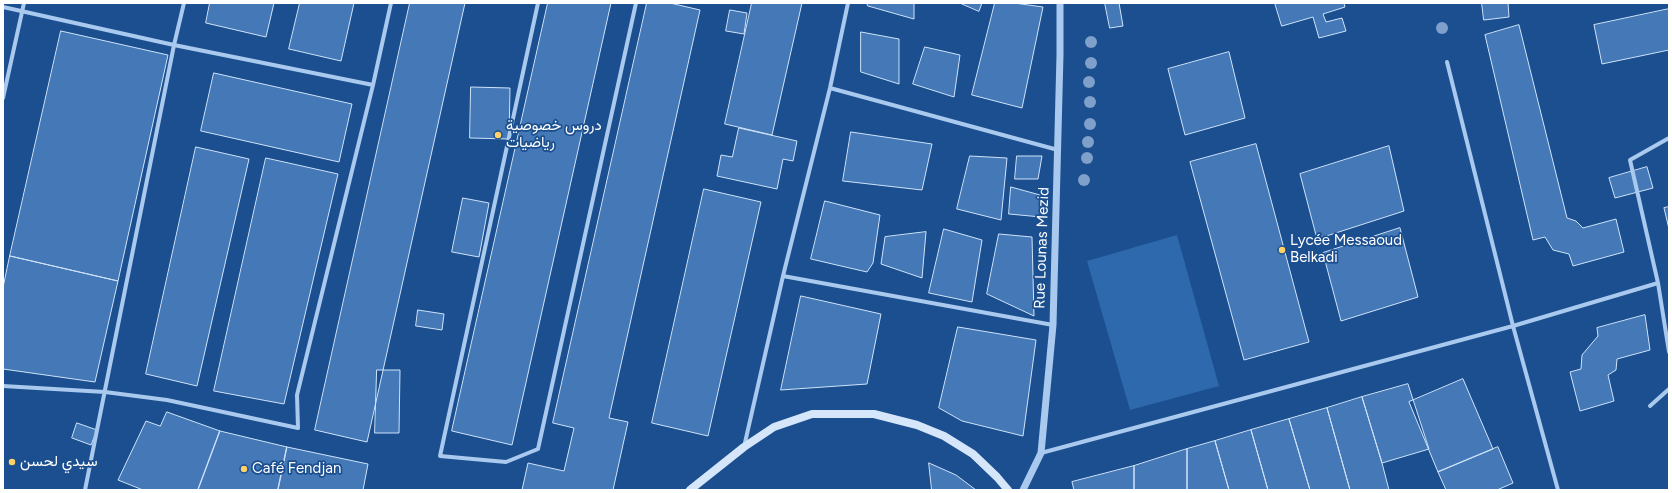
<!DOCTYPE html>
<meta charset="utf-8">
<style>
body{margin:0}
#map{position:relative;width:1672px;height:493px;overflow:hidden;background:#1b4f8f;font-family:Figtree,sans-serif}
canvas{display:block}
.frame{position:absolute;inset:0;border:4px solid #fff;pointer-events:none}
</style>
<div id="map">
<canvas width="1672" height="493"></canvas>
<div class="frame"></div>
</div>
<script>
const ctx = document.querySelector('canvas').getContext('2d');
ctx.lineJoin = 'round';
function paint(path, color) { ctx.fillStyle = color; ctx.fill(path, 'evenodd'); }
function strokePath(path, color, width, dash) { ctx.strokeStyle = color; ctx.lineWidth = width; ctx.lineCap = dash ? 'butt' : 'round'; ctx.setLineDash(dash || []); ctx.stroke(path); }
function drawText(font, color, halo, rows, align = 'center') {
  ctx.font = font + ' Figtree,Vazirmatn,sans-serif'; ctx.lineWidth = 3.5; ctx.setLineDash([]); ctx.textBaseline = 'middle'; ctx.strokeStyle = halo; ctx.fillStyle = color; for (const [text, x, y, turn = 0] of rows) {
    ctx.save(); ctx.translate(x, y); ctx.rotate((+turn || 0) * Math.PI / 180); ctx.textAlign = isNaN(turn) ? turn : align; if (halo) ctx.strokeText(text, 0, 0); ctx.fillText(text, 0, 0); ctx.restore();
  }
}
paint(new Path2D(`
 M1177 235 1219 386 1130 410 1087 261Z`), '#2e69ad');
const building = new Path2D(`
 M210 3H274L266 37 206 23Z
 M300 3H354L341 61 289 49Z
 M410 3H465L367 442 315 430Z
 M548 3H611L512 445 452 431Z
 M647 3H670L700 10 609 418 628 422 613 490H522L528 463 564 471 574 428 553 423Z
 M752 3H802L772 135 725 124Z
 M867 3H914V19L868 6Z
 M960 3H982L979 11Z
 M995 3H1014L1043 7 1022 108 972 95Z
 M1105 3H1119L1123 26 1110 28Z
 M1275 3H1344L1345 7 1323 14 1326 22 1342 18 1346 31 1319 38 1313 17 1282 26Z
 M1482 3H1508L1509 17 1484 20Z
 M1669 9V50L1602 64 1594 25Z
 M730 10 747 13 744 34 726 31Z
 M1519 25 1567 218 1576 221 1583 228 1616 219 1624 252 1573 266 1569 254 1553 250 1545 237 1533 240 1485 35Z
 M61 31 168 55 118 281 10 256Z
 M861 32 899 39V84L861 72Z
 M925 47 960 55 954 97 913 84Z
 M1229 52 1245 118 1185 135 1168 69Z
 M214 73 352 104 339 162 201 131Z
 M471 87 510 88 509 139 470 138Z
 M739 128 797 141 793 161 783 159 777 189 717 176 721 155 732 157Z
 M851 132 932 144 922 190 843 181Z
 M1256 144 1309 342 1244 360 1190 162Z
 M1389 146 1404 211 1317 239 1300 174Z
 M196 147 249 159 197 386 146 374Z
 M970 156 1007 158 1001 220 957 209Z
 M1017 156H1042L1038 179H1015Z
 M266 158 338 174 284 404 214 391Z
 M1647 167 1653 188 1615 198 1609 178Z
 M1011 187 1040 195 1041 217 1009 214Z
 M704 189 761 202 708 436 652 423Z
 M463 198 489 203 479 257 452 252Z
 M825 201 880 215 873 263 867 272 811 259Z
 M1669 207V229L1664 208Z
 M1400 228 1418 297 1341 321 1323 253Z
 M944 229 982 240 972 302 929 293Z
 M926 232 922 278 881 264 885 237Z
 M999 234 1032 237 1034 316 987 294Z
 M10 256 118 281 95 382 3 369V288Z
 M801 296 881 314 867 384 781 390Z
 M418 310 444 314 442 330 416 326Z
 M1645 315 1650 350 1617 359 1616 370 1608 375 1614 401 1580 411 1570 372 1581 369 1582 355 1598 336 1597 328Z
 M958 327 1036 340 1023 436 962 421 939 408Z
 M377 370H400L399 433H375Z
 M1463 379 1493 449 1438 472 1409 402Z
 M1408 384 1429 449 1382 463 1362 397Z
 M1362 397 1382 463 1389 490H1350L1327 408Z
 M1327 408 1350 490H1310L1289 419Z
 M167 412 220 431 198 490H143L118 480 146 421 160 426Z
 M1289 419 1310 490H1268L1251 430Z
 M77 423 97 430 91 445 72 438Z
 M1251 430 1268 490H1229L1215 441Z
 M220 431 287 447 278 490H198Z
 M1215 441 1229 490H1187V449Z
 M287 447 368 464 363 490H278Z
 M1498 447 1513 483 1497 490H1446L1438 472Z
 M1187 449V490H1134V466Z
 M929 463 956 475 976 490H932Z
 M1134 466V490H1074L1072 482Z`);
paint(building, '#4478b7');
strokePath(building, '#cfe3fa', 1);
strokePath(new Path2D(`
 M538 3 440 456 506 462 538 449 636 3
 M3 7 174 45 373 85
 M1447 62 1513 326 1558 490
 M830 88 1058 150
 M3 98 24 3
 M1669 138 1630 160 1658 283 1669 352
 M783 276 1053 325
 M3 386 105 392 167 400 298 428 297 395 373 85 391 3
 M1650 406 1669 389
 M744 447 783 276 830 88 848 3
 M1041 453 1513 326 1658 283
 M85 490 174 45 184 3`), '#a9c9ee', 4);
strokePath(new Path2D(`
 M1023 490 1041 453 1053 325 1060 55V3`), '#a9c9ee', 7);
strokePath(new Path2D(`
 M690 490 744 447 774 427 812 414H874L917 425 944 436 973 454 997 477 1008 490`), '#d6e6fa', 8);
ctx.fillStyle = '#7ea0ca';
for (const [x, y] of [
 [1442,28],
 [1091,42],
 [1091,63],
 [1089,82],
 [1090,102],
 [1090,124],
 [1088,142],
 [1087,158],
 [1084,180]
]) { ctx.beginPath(); ctx.arc(x, y, 6, 0, 2 * Math.PI); ctx.fill(); }
for (const [x, y, r, color] of [
 [498,135,4,"#ffd166"],
 [1282,250,4,"#ffd166"],
 [12,462,4,"#ffd166"],
 [244,469,4,"#ffd166"]
]) { const dot = new Path2D(); dot.arc(x, y, r, 0, 2 * Math.PI); ctx.fillStyle = color; ctx.fill(dot); strokePath(dot, '#1b4f8f', 1.5); }
drawText('15px', '#fff', '#1b4f8f', [
 ["دروس خصوصية",506,126],
 ["رياضيات",506,143],
 ["Lycée Messaoud",1290,241],
 ["Belkadi",1290,258],
 ["سيدي لحسن",20,462],
 ["Café Fendjan",252,469]
], 'left');
drawText('15px', '#fff', '#1b4f8f', [
 ["Rue Lounas Mezid",1042,248,-88]
]);
</script>
